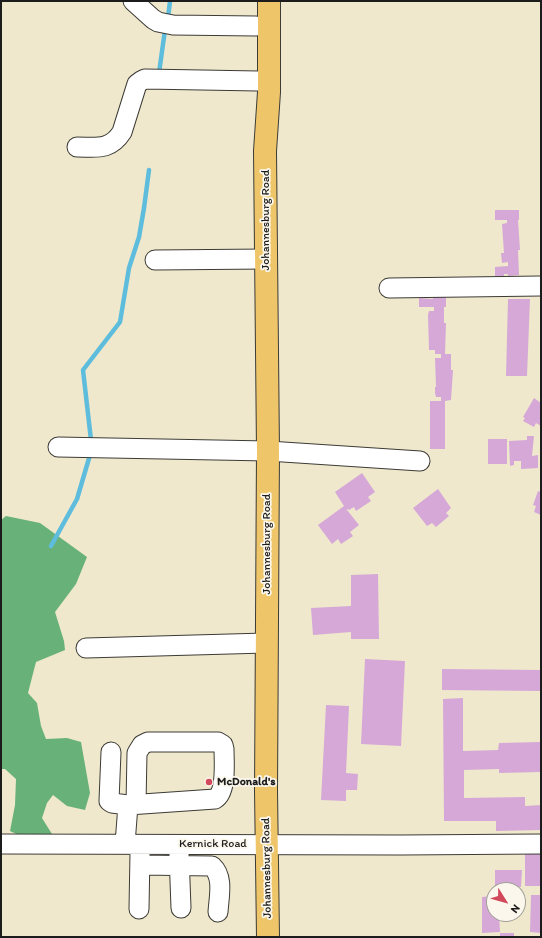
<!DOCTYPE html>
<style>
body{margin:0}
#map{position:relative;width:542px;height:938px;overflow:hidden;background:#efe8cc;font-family:Itim,sans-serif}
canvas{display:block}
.frame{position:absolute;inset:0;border:2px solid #1c1c1c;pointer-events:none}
.north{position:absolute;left:486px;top:882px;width:40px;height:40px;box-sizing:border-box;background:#fbf7ec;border:1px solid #a29f99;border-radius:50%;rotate:127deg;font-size:11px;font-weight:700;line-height:16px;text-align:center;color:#1c1c1c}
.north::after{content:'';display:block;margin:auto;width:14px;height:18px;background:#d1495b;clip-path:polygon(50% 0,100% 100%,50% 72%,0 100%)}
</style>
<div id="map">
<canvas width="542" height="938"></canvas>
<div class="frame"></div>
<div class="north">N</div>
</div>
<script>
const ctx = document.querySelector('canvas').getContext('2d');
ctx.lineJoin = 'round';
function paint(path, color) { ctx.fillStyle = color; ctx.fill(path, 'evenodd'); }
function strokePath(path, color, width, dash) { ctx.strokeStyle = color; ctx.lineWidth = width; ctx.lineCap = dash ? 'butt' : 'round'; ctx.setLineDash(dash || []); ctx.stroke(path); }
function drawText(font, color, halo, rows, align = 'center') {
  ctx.font = font + ' Itim,sans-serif'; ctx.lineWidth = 3.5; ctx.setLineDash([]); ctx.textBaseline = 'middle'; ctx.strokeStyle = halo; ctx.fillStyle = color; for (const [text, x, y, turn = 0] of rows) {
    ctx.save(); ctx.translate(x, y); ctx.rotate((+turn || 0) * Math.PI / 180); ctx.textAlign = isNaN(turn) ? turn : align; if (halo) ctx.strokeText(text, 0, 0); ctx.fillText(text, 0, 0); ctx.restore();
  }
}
paint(new Path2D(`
 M6 516 40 523 87 557 76 584 55 612 64 641 65 650 36 662 28 693 37 703 41 726 46 739 67 738 81 742 90 793 85 810 67 806 53 795 47 803 42 818 52 834 27 839 10 831 15 805 16 779 5 769H1V520Z`), '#68b279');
strokePath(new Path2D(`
 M168 18 170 1
 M159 73 165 30
 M91 440 83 370 120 322 129 268 139 237 144 208 149 170
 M51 546 77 499 90 455`), '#5ebcdc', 4.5);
paint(new Path2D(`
 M495 210H519V220H518L520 250H518L519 275 508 276V274H504V276H495V267L508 266V262L502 263 501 253H504L502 224 507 223V220H495Z
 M433 297H446V307H444V323H446L445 354H435V350H429L428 315 429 311H434V307H419V298L433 299Z
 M508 299H530L527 376H506Z
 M441 354H451V370H453L451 400 445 401V449H430V401H441V397H436L435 393V387H436L435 358H441Z
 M534 398 541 403V426L536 423 534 427 523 421 525 418 523 417Z
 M527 436H534L532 456 538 455V468L521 469V461H514V465L510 466 509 441 527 440Z
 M488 439H507V464H488Z
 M362 473 375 492 368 497 371 501 356 511 354 507 349 510 348 509 344 512 347 510 359 525 350 532 353 536 341 544 338 539 332 544 318 525 344 506 335 492Z
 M438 489 451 508 446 513 449 516 436 527 432 523 427 526 413 508Z
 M538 491 541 492V515L534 512 536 506 533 505Z
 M378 574 379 639H351V632L313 635 311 608 351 606V575Z
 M365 659 405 661 401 746 361 744Z
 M442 669 541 670V691L442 690Z
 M463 698V751L498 750 499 743 540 742V772L499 773V769L464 770V798L525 797V806L541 805V830L496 831V821H444L443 699Z
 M326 705 349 706 346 773 358 774 357 790H346V801L321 800Z
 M541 852V886H525V853Z
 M495 870H522L521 887 495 886Z
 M531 895H541V933L530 932Z
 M494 896V914H499L500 932 482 933V897Z
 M500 933H514V937H500Z`), '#d5a8d8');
const minor = new Path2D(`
 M133 1 153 19 158 22 173 25 256 26
 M77 147C96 147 110 151 122 132L137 84 141 81 145 79 258 81
 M155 260 266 259
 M389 288 541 286
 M58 447 268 451 420 461
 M86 648 266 643
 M111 752 109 801 112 803 128 805 215 799C227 792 224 762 224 749L223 745 218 742H148L142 745 137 753 136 804
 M1 844 401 845 541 844
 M125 844 128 805
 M179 854 181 908
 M140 865 212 866C224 877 219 896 218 912
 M139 909 140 853`);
const major = new Path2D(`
 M268 937 266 790 268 451 265 151 269 92V1`);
strokePath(minor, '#3c3b36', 21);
strokePath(major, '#3c3b36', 24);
strokePath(minor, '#fff', 19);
strokePath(major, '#eec569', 22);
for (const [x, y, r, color] of [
 [209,782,4,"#d1495b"]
]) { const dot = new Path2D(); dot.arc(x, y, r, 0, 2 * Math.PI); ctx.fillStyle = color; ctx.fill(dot); strokePath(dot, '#fbf7ec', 1.5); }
drawText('12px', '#1c1c1c', '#fbf7ec', [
 ["Johannesburg Road",266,220,-90],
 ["Johannesburg Road",267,544,-90],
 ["Kernick Road",213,844],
 ["Johannesburg Road",267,868,-91]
]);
drawText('bold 12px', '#1c1c1c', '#fbf7ec', [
 ["McDonald's",217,782]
], 'left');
</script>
